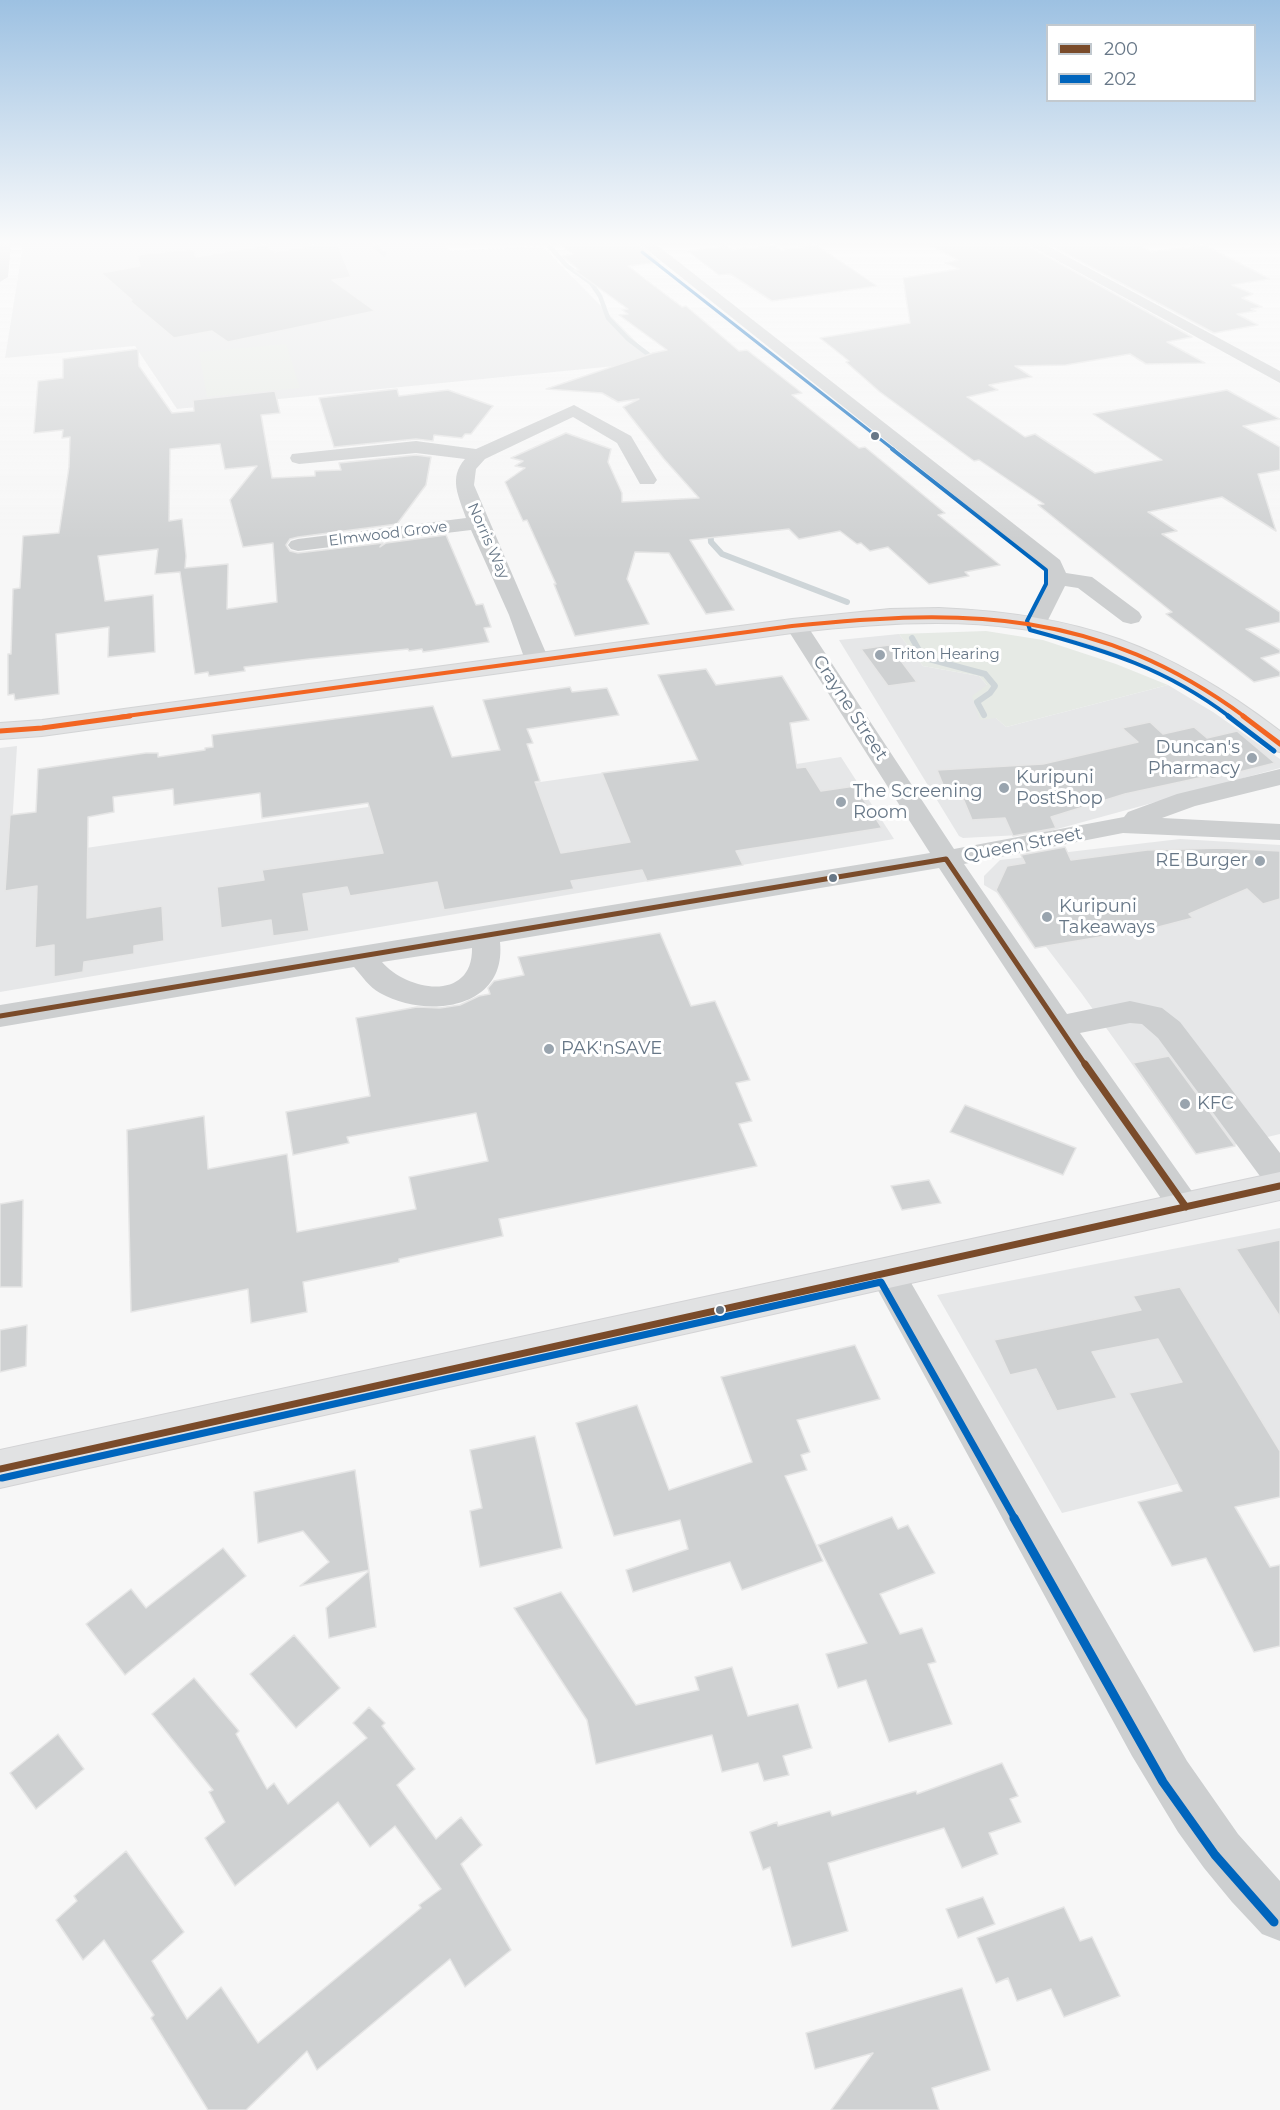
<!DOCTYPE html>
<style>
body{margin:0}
#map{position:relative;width:1280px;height:2110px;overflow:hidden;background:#f7f7f7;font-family:Montserrat,sans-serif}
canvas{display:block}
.legend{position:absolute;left:1046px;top:24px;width:210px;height:78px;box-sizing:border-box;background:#fff;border:2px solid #c2c9cf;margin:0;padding:8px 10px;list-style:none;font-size:18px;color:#677787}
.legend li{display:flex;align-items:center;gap:12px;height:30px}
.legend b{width:30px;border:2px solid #c2c9cf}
</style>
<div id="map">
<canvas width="1280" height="2110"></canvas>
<ul class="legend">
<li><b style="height:8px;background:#7a4b2a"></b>200</li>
<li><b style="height:8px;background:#0065bd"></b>202</li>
</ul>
</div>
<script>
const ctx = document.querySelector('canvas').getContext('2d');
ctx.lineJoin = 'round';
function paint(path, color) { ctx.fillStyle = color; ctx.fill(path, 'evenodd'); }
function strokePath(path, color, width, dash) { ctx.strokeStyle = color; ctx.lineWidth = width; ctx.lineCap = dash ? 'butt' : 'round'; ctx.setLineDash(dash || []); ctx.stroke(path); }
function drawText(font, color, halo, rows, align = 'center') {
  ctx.font = font + ' Montserrat,sans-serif'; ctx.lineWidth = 6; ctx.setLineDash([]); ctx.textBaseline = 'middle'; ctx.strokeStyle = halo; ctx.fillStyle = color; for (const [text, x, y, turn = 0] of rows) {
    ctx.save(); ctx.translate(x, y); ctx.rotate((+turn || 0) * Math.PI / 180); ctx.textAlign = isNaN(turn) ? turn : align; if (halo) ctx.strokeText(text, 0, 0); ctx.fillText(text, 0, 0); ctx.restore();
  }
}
paint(new Path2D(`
 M23 245H445L451 251 542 246 656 362 177 409 135 346 5 358Z
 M899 634 923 666 979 676 987 685 996 718 1006 727 1168 685 1213 712 1280 759V768L1039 834 963 838 959 836 839 640Z
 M17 746 10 859 692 760 701 779 841 757 894 839 0 992V748Z
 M1180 839 1280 845V1134L1196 1154 1082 994 1011 901 984 885V876L1000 860Z
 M1280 1228V1458L1062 1513 937 1295Z`), '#e6e7e8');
paint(new Path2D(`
 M286 344 300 388 207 397 199 352Z
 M986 631 1043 640 1116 664 1168 685 1006 727 996 718 980 720 972 696 987 685 979 676 923 666 899 634Z`), '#e6eae5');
strokePath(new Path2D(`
 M378 245 375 247 384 254
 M550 247 567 266 591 283 600 296 608 318 628 339 657 361`), '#ced5d8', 4.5);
strokePath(new Path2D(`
 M710 526 711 542 722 554 847 602
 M912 638 920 652 929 659 985 674 995 686 990 693 977 702 984 715`), '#ced5d8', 6);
const building = new Path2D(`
 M265 245 275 252 315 245H338L351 277 332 280 375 311 228 342 212 331 174 338 130 301 132 300 101 273 140 266 137 255 193 249 196 257Z
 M560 245H639L659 262 628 266 682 307 686 306 739 351 747 350 802 393 792 395 859 448 865 447 945 513 938 515 1000 565 965 572 969 576 929 584 888 547 870 551 861 543 857 544 840 531 799 539 789 529 690 540 734 610 706 614 669 553 635 552 627 579 649 624 575 636 554 584H556L527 520 523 521 505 482 525 468 515 466 523 461 511 458 566 433 611 449 608 462 622 493V502L699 498 664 459 623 407 639 399 618 402 602 393 546 389 653 353 667 350 619 315 628 314 622 310 628 309 574 270H579L562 256 573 254Z
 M774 245 781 250 816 245 877 286 772 301 730 274 719 275 688 251 727 246 732 250Z
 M930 245H1027L1192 337 1167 342 1205 363 1146 364 1130 354 1066 365 1015 366 1032 377 989 385 998 390 967 397 1025 437 1035 434 1095 473 1162 460 1093 414 1227 390 1280 419 1243 426 1280 447V470L1258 474 1276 531 1222 497 1148 512 1177 531 1162 534 1280 612V622L1246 629 1280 650V653L1261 658 1280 672V676L1254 682 1166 614 1172 612 1038 505 1044 504 979 460 974 461 880 392 846 362 849 361 820 338 910 323 903 278 959 269 945 263 958 260Z
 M1050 245H1139L1152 252 1204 245 1270 279 1232 285 1253 294 1242 298 1262 307 1251 309 1256 311 1237 314 1258 325 1214 333Z
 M138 349 139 366 172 413 194 411 193 400 275 391 280 413 261 415 272 478 315 476V471L341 470 339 463 416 455 431 457 426 485 397 524 298 537 290 539 286 545 290 551 298 553 383 543 380 547 386 543 446 535 476 605 483 604 491 627 484 628 489 642 423 652 422 649 409 651 408 649 309 659 244 667 245 671 209 676 208 672 195 674 180 572 155 574 158 549 98 556 105 601 153 595 155 652 108 657 109 627 56 634 59 694 15 700 14 694 8 695V654H11L13 589 20 588 23 536 59 533 69 467 70 437 62 438 63 430 34 433 38 381 63 378V359ZM220 444 225 469 257 466 230 500 243 547 273 543 277 602 227 609 228 564 185 568 186 556 182 519 169 521 170 449Z
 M397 389 399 396 448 390 493 406 471 434H465L462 438 434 435 433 441 416 439 334 447 319 398Z
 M889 645 917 682 888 686 861 649Z
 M706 669 716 685 782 676 809 720 790 723 797 768 806 767 821 791 855 786 882 828 736 851 743 865 647 881 642 870 571 881 574 889 444 910 437 882 350 896 347 887 303 894 309 931 273 936 271 920 221 928 217 887 264 880 262 870 383 853 368 803 262 818 260 793 174 805 173 789 113 797 114 812 88 817 87 918 162 906 164 941 134 946V954L84 962 83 972 54 977V945L35 948 37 886 5 891 10 815 36 812 38 769 146 753H158V757L205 750V748L213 747 212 735 433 706 452 757 500 750 483 700 570 687 572 692 607 688 619 715 527 729 533 743 527 744 540 781 535 782 561 853 630 842 602 773 698 760 658 675Z
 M1150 722 1163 734 1194 727 1207 738 1237 731 1275 763 1212 779 1208 776 1125 794 1051 817 1056 828 1013 836 1005 818 972 820 962 796 948 797 937 770 1043 764 1138 742 1122 728Z
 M1065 847 1071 860 1147 850 1222 848 1280 851V899L1263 904 1247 889 1189 914 1193 918 1120 937 1118 934 1035 948 996 890 1007 866 1025 863 1021 855Z
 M660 933 691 1006 715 1001 750 1080 736 1083 752 1121 739 1124 757 1166 499 1219 503 1236 399 1259V1262L303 1282 307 1312 251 1323 248 1289 131 1312 127 1130 204 1116 208 1169 287 1154 297 1232 416 1209 409 1177 488 1161 476 1113 347 1137 349 1143 293 1155 286 1112 370 1096 356 1018 417 1007 440 1008 460 1005 479 996 490 994 488 988 494 981 524 975 518 957Z
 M1169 1056 1235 1146 1196 1154 1133 1063Z
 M965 1105 1076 1148 1063 1175 950 1132Z
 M929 1180 941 1203 902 1210 891 1186Z
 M23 1200 22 1287H0V1204Z
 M1280 1240V1317L1236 1249Z
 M1180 1287 1280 1451V1497L1235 1507 1270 1567 1280 1565V1646L1254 1652 1206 1558 1172 1566 1138 1502 1182 1491 1129 1393 1182 1382 1158 1339 1092 1352 1117 1398 1057 1411 1036 1369 1010 1375 994 1340 1141 1310 1133 1296Z
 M27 1325 26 1366 0 1372V1330Z
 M855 1345 880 1399 797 1420 810 1452 801 1455 807 1470 785 1476 823 1561 742 1590 730 1562 633 1592 626 1570 688 1549 680 1520 614 1536 576 1423 637 1405 669 1490 752 1462 721 1377Z
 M535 1436 562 1548 480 1567 470 1511 482 1508 470 1450Z
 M355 1470 369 1570 300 1586 329 1562 303 1531 258 1543 254 1492Z
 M892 1517 898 1529 908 1525 935 1573 880 1594 900 1634 922 1628 936 1662 928 1664 952 1724 889 1742 866 1680 838 1688 826 1654 867 1643 818 1545Z
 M223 1548 246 1576 125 1675 86 1624 131 1589 146 1608Z
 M369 1571 376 1627 329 1638 326 1608Z
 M561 1592 636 1705 699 1690 695 1677 732 1667 748 1716 798 1704 812 1748 783 1756 789 1775 764 1781 758 1763 722 1772 712 1735 596 1764 587 1720 514 1608Z
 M294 1635 340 1688 296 1728 250 1674Z
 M194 1678 239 1731 236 1734 267 1789 274 1783 288 1804 367 1738 353 1723 369 1707 385 1723 382 1726 415 1769 397 1785 436 1839 461 1817 482 1845 461 1864 511 1950 465 1987 450 1959 317 2070 307 2051 246 2110H208L151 2018 154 2015 104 1940 83 1960 56 1920 77 1901 74 1896 126 1851 184 1932 152 1961 187 2019 221 1987 258 2043 421 1908 419 1905 441 1889 395 1826 370 1847 338 1802 235 1886 205 1838 225 1822 209 1792 213 1790 152 1714Z
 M58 1734 84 1769 36 1809 10 1773Z
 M1002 1763 1018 1796 1010 1799 1021 1822 989 1833 998 1854 962 1868 944 1828 828 1863 848 1931 792 1947 770 1867 763 1870 750 1832 777 1822 778 1826 830 1811 832 1816 916 1791 917 1794Z
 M983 1897 995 1924 958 1938 946 1909Z
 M1064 1907 1080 1941 1092 1937 1120 1996 1064 2017 1051 1989 1017 2001 1008 1978 996 1983 977 1938Z
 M962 1988 990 2070 932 2088 939 2110H831L873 2053 815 2069 806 2033Z`);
paint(building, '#cfd1d2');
strokePath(building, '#e6e6e6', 1.5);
const major = new Path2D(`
 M939 608C1080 614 1167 645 1280 731V752L1271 750C1235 721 1199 693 1158 672 1044 612 916 618 792 633L42 736 0 739V723L42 720 792 619 890 609Z`);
const highway = new Path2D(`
 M1280 1172V1200L0 1488V1450Z`);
strokePath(major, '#d3d4d5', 2);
strokePath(highway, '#d3d3d5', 2);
paint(new Path2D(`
 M0 245H11L8 277 0 282Z
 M641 245H657L1060 560 1066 573 1092 577 1139 612 1142 617 1139 622 1131 624 1123 622 1078 588 1065 586 1044 628 1036 630 1028 628 1025 623 1044 586V567Z
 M1029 245H1046L1280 371V383Z
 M574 405 631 436 657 480 654 484H640L617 443 573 417 485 459 476 469 474 485 549 660 545 665 537 667 529 665 525 660 509 615 471 530 298 551 291 549 288 545 291 541 298 539 466 518C459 497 448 478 465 459L416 453 299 464 292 462 290 458 292 454 416 441 476 449Z
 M797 620 805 622 808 627 954 849 1124 817 1128 812 1177 794 1280 769V785L1195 806 1162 818 1280 824V840L1123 833 964 864 1067 1014 1130 1001 1162 1008 1180 1022 1280 1153V1191L1268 1187 1158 1038 1142 1024 1130 1023 1080 1033 1203 1207 1198 1217 1186 1221 1174 1217 1077 1077 939 868 500 942C507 1010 426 1019 380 993 369 987 362 976 354 967L0 1027V1005L930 853 786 627 789 622ZM472 948C473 1002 408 992 382 962Z
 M886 1257 899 1262 1187 1761 1238 1834 1280 1881V1941L1262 1934 1232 1902 1204 1868 1178 1832 1132 1756 868 1272 873 1262Z`), '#cdcfd0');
paint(major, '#e1e2e3');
paint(highway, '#e1e2e3');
strokePath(new Path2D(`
 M0 1016 946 859 1086 1066`), '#7a4b2a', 5);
strokePath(new Path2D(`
 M1085 1064 1186 1207
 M0 1469 1280 1186`), '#7a4b2a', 7);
strokePath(new Path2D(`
 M642 252 894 450`), '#0065bd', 3);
strokePath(new Path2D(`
 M892 449 1046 570V584L1027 621 1030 630C1108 651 1165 668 1230 717`), '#0065bd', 4);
strokePath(new Path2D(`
 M1228 716 1274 751`), '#0065bd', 5);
strokePath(new Path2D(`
 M2 1478 881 1282 1015 1519`), '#0065bd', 7);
strokePath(new Path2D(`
 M1014 1518 1163 1782 1215 1855 1274 1922`), '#0065bd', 9);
strokePath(new Path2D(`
 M119 717 792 626C967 608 1098 609 1245 717`), '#f26522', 4);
strokePath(new Path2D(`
 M1243 716 1280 744
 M0 731 42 728 130 716`), '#f26522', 5);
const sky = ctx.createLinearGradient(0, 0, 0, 540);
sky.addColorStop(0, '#9dc1e2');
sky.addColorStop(0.45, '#fbfbfb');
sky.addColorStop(1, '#fbfbfb00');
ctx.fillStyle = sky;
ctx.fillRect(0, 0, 1280, 540);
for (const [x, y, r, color] of [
 [875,436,5,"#677787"],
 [880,655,6,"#99a4ae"],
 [1252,758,6,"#99a4ae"],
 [1004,788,6,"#99a4ae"],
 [841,802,6,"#99a4ae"],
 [1260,861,6,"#99a4ae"],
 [833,878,5,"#677787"],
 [1047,917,6,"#99a4ae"],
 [549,1049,6,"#99a4ae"],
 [1185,1104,6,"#99a4ae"],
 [720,1310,5,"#677787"]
]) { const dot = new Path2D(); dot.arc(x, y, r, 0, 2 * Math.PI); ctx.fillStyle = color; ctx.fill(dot); strokePath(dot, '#fff', 2); }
drawText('15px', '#677787', '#fff', [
 ["Elmwood Grove",388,534,-7],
 ["Norris Way",488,541,66]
]);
drawText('15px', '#677787', '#fff', [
 ["Triton Hearing",892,655]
], 'left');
drawText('18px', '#677787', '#fff', [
 ["Crayne Street",850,708,57],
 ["Queen Street",1023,845,-11]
]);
drawText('18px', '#677787', '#fff', [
 ["Duncan's",1240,748,"right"],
 ["Pharmacy",1240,769,"right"],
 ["Kuripuni",1016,778],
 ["PostShop",1016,799],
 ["The Screening",853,792],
 ["Room",853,813],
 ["RE Burger",1248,861,"right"],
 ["Kuripuni",1059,907],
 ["Takeaways",1059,928],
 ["PAK'nSAVE",561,1049],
 ["KFC",1197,1104]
], 'left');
</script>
